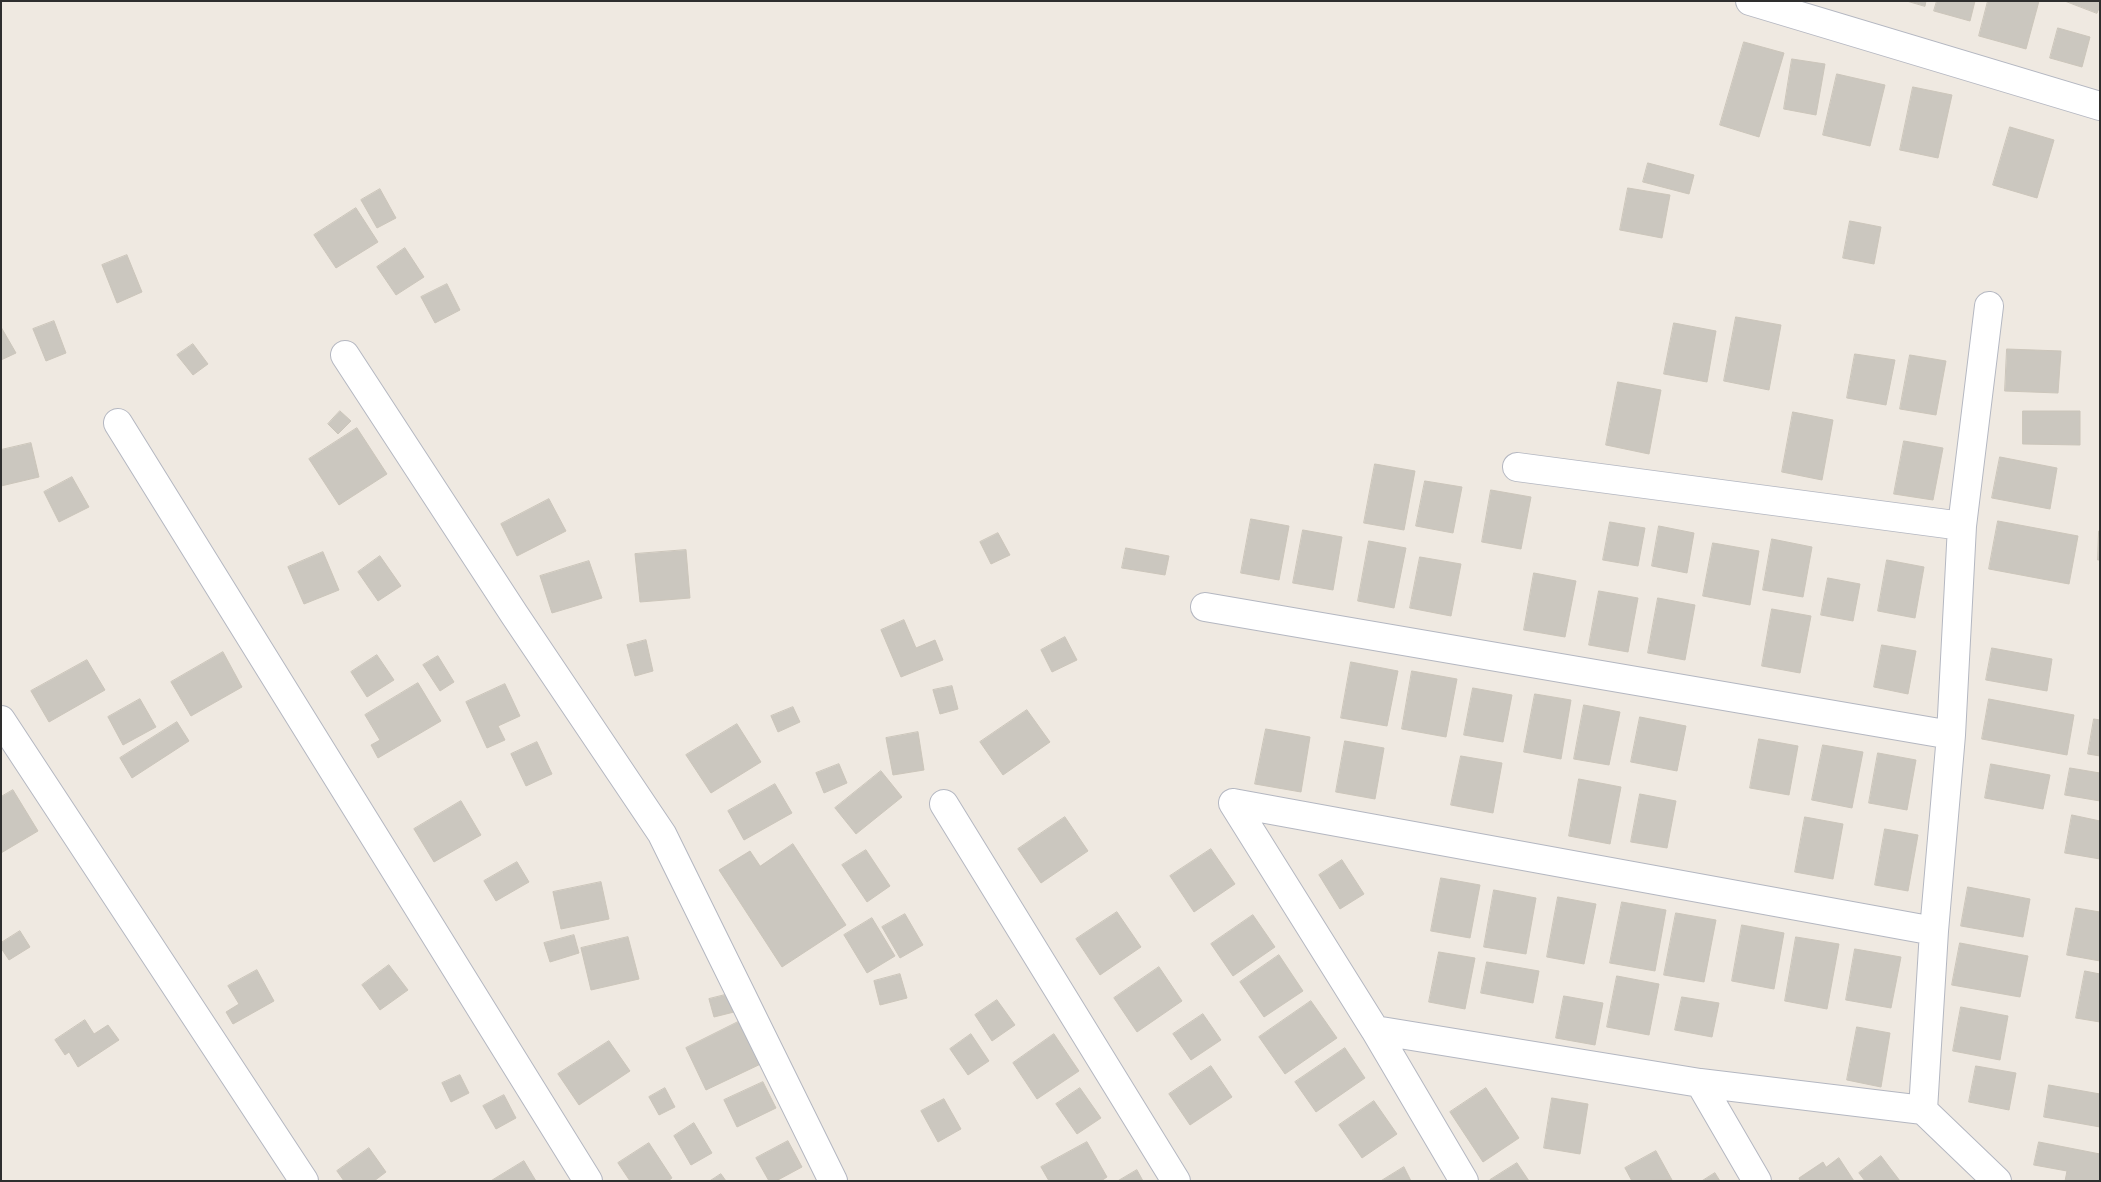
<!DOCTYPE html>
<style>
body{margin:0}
#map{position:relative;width:2101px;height:1182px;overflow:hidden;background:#efe9e1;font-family:"Alegreya Sans",sans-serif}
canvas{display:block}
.frame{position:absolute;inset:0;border:2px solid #2e2e2e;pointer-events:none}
</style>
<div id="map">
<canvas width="2101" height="1182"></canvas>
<div class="frame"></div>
</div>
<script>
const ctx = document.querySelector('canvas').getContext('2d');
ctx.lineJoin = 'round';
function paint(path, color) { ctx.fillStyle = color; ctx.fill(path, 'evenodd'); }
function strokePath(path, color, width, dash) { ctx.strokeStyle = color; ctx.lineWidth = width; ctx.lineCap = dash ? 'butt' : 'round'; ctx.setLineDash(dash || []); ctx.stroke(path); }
const building = new Path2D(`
 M1907 1H1926L1925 6Z
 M1937 1H1975L1970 21 1934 11Z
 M1988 1H2039L2026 49 1979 36Z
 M2065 1H2100V6L2097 13Z
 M2058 28 2090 37 2082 67 2050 58Z
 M1744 42 1784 53 1759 137 1720 125Z
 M1792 59 1825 64 1816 115 1784 109Z
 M1837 74 1885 85 1870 146 1823 135Z
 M1913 87 1952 95 1938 158 1900 150Z
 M2010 127 2054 140 2037 198 1993 185Z
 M1648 163 1694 175 1689 194 1643 182Z
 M1628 188 1670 195 1662 238 1620 230Z
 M380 189 396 218 377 228 361 200Z
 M356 208 378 242 336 268 314 235Z
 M1850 221 1881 227 1874 264 1843 258Z
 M405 248 424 277 396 295 377 267Z
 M127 255 142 292 117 303 102 265Z
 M447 284 460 310 435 323 421 297Z
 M1736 317 1781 325 1769 390 1724 381Z
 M54 321 66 353 46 361 33 329Z
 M1674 323 1716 331 1707 382 1664 374Z
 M1 327 16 353 1 360Z
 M193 344 208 364 193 375 177 355Z
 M2007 349 2061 351 2058 393 2005 391Z
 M1855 354 1895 360 1886 405 1847 398Z
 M1910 355 1946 361 1936 415 1900 409Z
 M1618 382 1661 390 1649 454 1606 445Z
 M340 411 351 421 338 434 328 424Z
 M2023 411H2080V445L2023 444Z
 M1793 412 1833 420 1822 480 1782 472Z
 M357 428 387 474 339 505 309 459Z
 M1904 441 1943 448 1933 500 1894 494Z
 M31 443 39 477 1 486V450Z
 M2000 457 2057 468 2050 509 1992 498Z
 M1375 464 1415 471 1404 530 1364 523Z
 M72 477 89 507 59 522 44 492Z
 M1425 481 1462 487 1453 533 1416 526Z
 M1491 490 1531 497 1521 549 1482 542Z
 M549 499 566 531 517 556 501 524Z
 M1251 519 1289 526 1279 580 1241 573Z
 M1998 521 2078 536 2069 584 1989 569Z
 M1610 522 1645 528 1638 566 1603 560Z
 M1659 526 1694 533 1687 573 1652 566Z
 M1303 530 1342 537 1333 590 1293 583Z
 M2099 531H2100V560H2098Z
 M998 533 1010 555 991 564 980 542Z
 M1772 539 1812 547 1803 597 1763 590Z
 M1369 541 1406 548 1394 608 1358 601Z
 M1713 543 1759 551 1750 605 1703 596Z
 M1126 548 1169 556 1165 575 1122 568Z
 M686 550 690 598 640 602 635 554Z
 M323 552 339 590 304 604 288 567Z
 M380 556 401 586 378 601 358 572Z
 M1420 557 1461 564 1451 616 1410 608Z
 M1887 560 1924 567 1915 618 1878 611Z
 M589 561 602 598 552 613 540 576Z
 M1534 573 1576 581 1565 637 1524 630Z
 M1828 578 1860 584 1853 621 1821 615Z
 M1599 591 1638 598 1628 652 1589 645Z
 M1658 598 1695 605 1685 660 1648 653Z
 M1772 609 1811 616 1800 673 1762 666Z
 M904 620 916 648 935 640 943 660 901 677 881 630Z
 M1065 637 1077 660 1052 672 1041 650Z
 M646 640 653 671 635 676 627 645Z
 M1882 645 1916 651 1908 694 1874 687Z
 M1992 648 2052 659 2047 691 1986 680Z
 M223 652 242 687 191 716 171 682Z
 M377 655 394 680 367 697 351 672Z
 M438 656 454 682 440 691 423 665Z
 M87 660 105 690 49 722 31 691Z
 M1351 662 1398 671 1387 726 1341 718Z
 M1412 671 1457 679 1446 737 1402 729Z
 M418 683 441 721 378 758 371 745 380 740 365 715Z
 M505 684 520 716 498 726 505 740 487 748 466 702Z
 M952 686 958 709 940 714 933 690Z
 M1473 688 1512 695 1503 742 1464 735Z
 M1535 694 1571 700 1561 759 1524 752Z
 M140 699 156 727 123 745 108 717Z
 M1989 699 2074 715 2067 755 1982 739Z
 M1584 705 1620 712 1609 765 1574 759Z
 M793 707 800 722 778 732 771 716Z
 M1027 710 1050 742 1003 775 980 742Z
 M1640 717 1686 726 1677 771 1631 762Z
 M2094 719 2100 720V756L2088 754Z
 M177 722 189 741 132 778 120 758Z
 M737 724 761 762 711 793 686 755Z
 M1266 729 1310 737 1301 792 1255 784Z
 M918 732 924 770 893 775 886 738Z
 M1759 739 1798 746 1789 795 1750 788Z
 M1345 741 1384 748 1375 799 1336 792Z
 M537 742 552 774 526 786 511 754Z
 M1823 745 1863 752 1852 808 1812 800Z
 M1878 753 1916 760 1907 810 1869 803Z
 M1461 756 1502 763 1493 813 1451 805Z
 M839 764 847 783 824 793 816 773Z
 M1991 764 2050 775 2043 809 1985 798Z
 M2070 768 2100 773V801L2065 795Z
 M881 771 902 797 856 834 835 808Z
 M1579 779 1621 787 1610 844 1569 836Z
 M775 784 792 813 744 840 728 811Z
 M13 790 38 831 1 853V797Z
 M1640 794 1676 801 1667 848 1631 842Z
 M461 801 481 835 434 862 414 829Z
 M2072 815 2100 821V859L2065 853Z
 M1065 817 1088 851 1041 883 1018 849Z
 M1805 817 1843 824 1833 879 1795 872Z
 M1885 829 1918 835 1908 891 1875 885Z
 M793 844 846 925 782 967 719 870 750 851 760 866Z
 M1211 849 1235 884 1194 912 1170 876Z
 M866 850 890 886 867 902 842 865Z
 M1342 860 1364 894 1340 909 1319 875Z
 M517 862 529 882 496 901 484 881Z
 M1441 878 1480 885 1470 938 1431 931Z
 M601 882 609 919 561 929 553 892Z
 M1968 887 2030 899 2023 937 1961 926Z
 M1494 890 1536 898 1526 954 1484 947Z
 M1558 897 1596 904 1584 964 1547 957Z
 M1622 902 1666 910 1655 971 1610 963Z
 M2076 908 2100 912V961L2067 955Z
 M1117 912 1141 947 1100 975 1076 939Z
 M1676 913 1716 920 1704 982 1664 975Z
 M905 914 923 945 900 958 882 927Z
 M1253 915 1275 947 1233 976 1211 944Z
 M872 918 895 956 867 973 844 935Z
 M1742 925 1784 933 1774 989 1732 981Z
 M20 931 30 947 9 960 1 948V943Z
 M574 935 579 953 550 962 544 943Z
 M628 937 639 979 591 990 581 948Z
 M1796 937 1839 944 1827 1009 1785 1001Z
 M1960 943 2028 956 2020 997 1952 985Z
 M1855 949 1901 957 1891 1008 1846 1000Z
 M1439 952 1475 958 1465 1009 1429 1002Z
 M1279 955 1303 991 1264 1017 1240 982Z
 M1487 962 1539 971 1533 1003 1481 993Z
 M389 965 408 990 380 1010 362 985Z
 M1159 967 1182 1001 1137 1032 1114 998Z
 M257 970 274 1001 233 1024 226 1012 239 1004 228 986Z
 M2085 971 2100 974V1022L2076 1018Z
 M900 974 907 998 880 1005 874 981Z
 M1617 976 1659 984 1649 1035 1607 1027Z
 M729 994 734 1012 714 1017 709 999Z
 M1564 996 1603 1003 1595 1045 1556 1038Z
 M1682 997 1719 1003 1712 1037 1675 1030Z
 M997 1000 1015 1025 992 1041 975 1015Z
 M1311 1001 1337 1038 1285 1074 1259 1037Z
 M1961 1007 2008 1016 2000 1060 1953 1051Z
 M1203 1014 1221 1040 1191 1060 1173 1034Z
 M746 1018 767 1061 706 1090 686 1048Z
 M85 1020 94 1034 108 1025 119 1040 78 1067 69 1052 65 1055 55 1040Z
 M1857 1027 1890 1033 1881 1087 1847 1080Z
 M971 1034 989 1061 968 1075 950 1049Z
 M1054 1034 1079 1071 1037 1099 1013 1063Z
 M609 1041 630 1071 579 1105 558 1074Z
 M1345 1048 1365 1078 1316 1112 1295 1082Z
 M1211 1066 1232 1097 1190 1125 1169 1094Z
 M1976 1066 2016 1073 2009 1110 1969 1102Z
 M460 1075 469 1093 451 1102 442 1083Z
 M763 1082 776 1108 737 1127 724 1100Z
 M2049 1085 2100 1094V1127L2044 1117Z
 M665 1088 675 1107 659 1115 649 1097Z
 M1080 1088 1101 1118 1077 1134 1056 1104Z
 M1486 1088 1519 1138 1483 1162 1450 1112Z
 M504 1095 516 1118 496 1129 483 1106Z
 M1552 1098 1588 1104 1580 1154 1544 1148Z
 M944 1099 961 1129 938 1142 921 1111Z
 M1374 1101 1397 1134 1362 1158 1339 1125Z
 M694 1123 712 1153 691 1165 674 1136Z
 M788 1141 802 1167 776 1181H769L756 1158Z
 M1087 1142 1107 1177 1101 1181H1049L1041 1167Z
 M2039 1142 2100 1154V1181H2065L2067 1171 2034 1165Z
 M649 1143 672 1178 668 1181H630L618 1163Z
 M369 1148 386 1172 374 1181H344L337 1171Z
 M1656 1151 1672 1180 1632 1181 1625 1168Z
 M1881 1156 1900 1181H1865L1859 1173Z
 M1839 1158 1854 1181H1800L1799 1178 1823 1162 1826 1167Z
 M524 1161 536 1181H491Z
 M1517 1163 1529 1181H1490V1180Z
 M1404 1167 1411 1181H1381Z
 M1137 1170 1143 1181H1118Z
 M1715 1173 1720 1181H1702Z
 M721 1174 726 1181H710Z`);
paint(building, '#cbc7bf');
strokePath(building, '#cbc5ba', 1);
const minor = new Path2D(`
 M1750 1 2100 106
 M345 355 514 614 662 834 833 1181
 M118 423 588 1181
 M1517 467 1962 526
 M1205 607 1951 735
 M1 720 304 1181
 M1233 803 1934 931
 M1233 803 1375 1030 1464 1181
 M944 804 1176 1181
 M1375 1030 1700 1083 1923 1110 1997 1181
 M1700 1083 1757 1181
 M1923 1110 1934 931 1951 735 1962 526 1989 306`);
strokePath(minor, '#b4b7c1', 30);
strokePath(minor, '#fff', 28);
</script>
